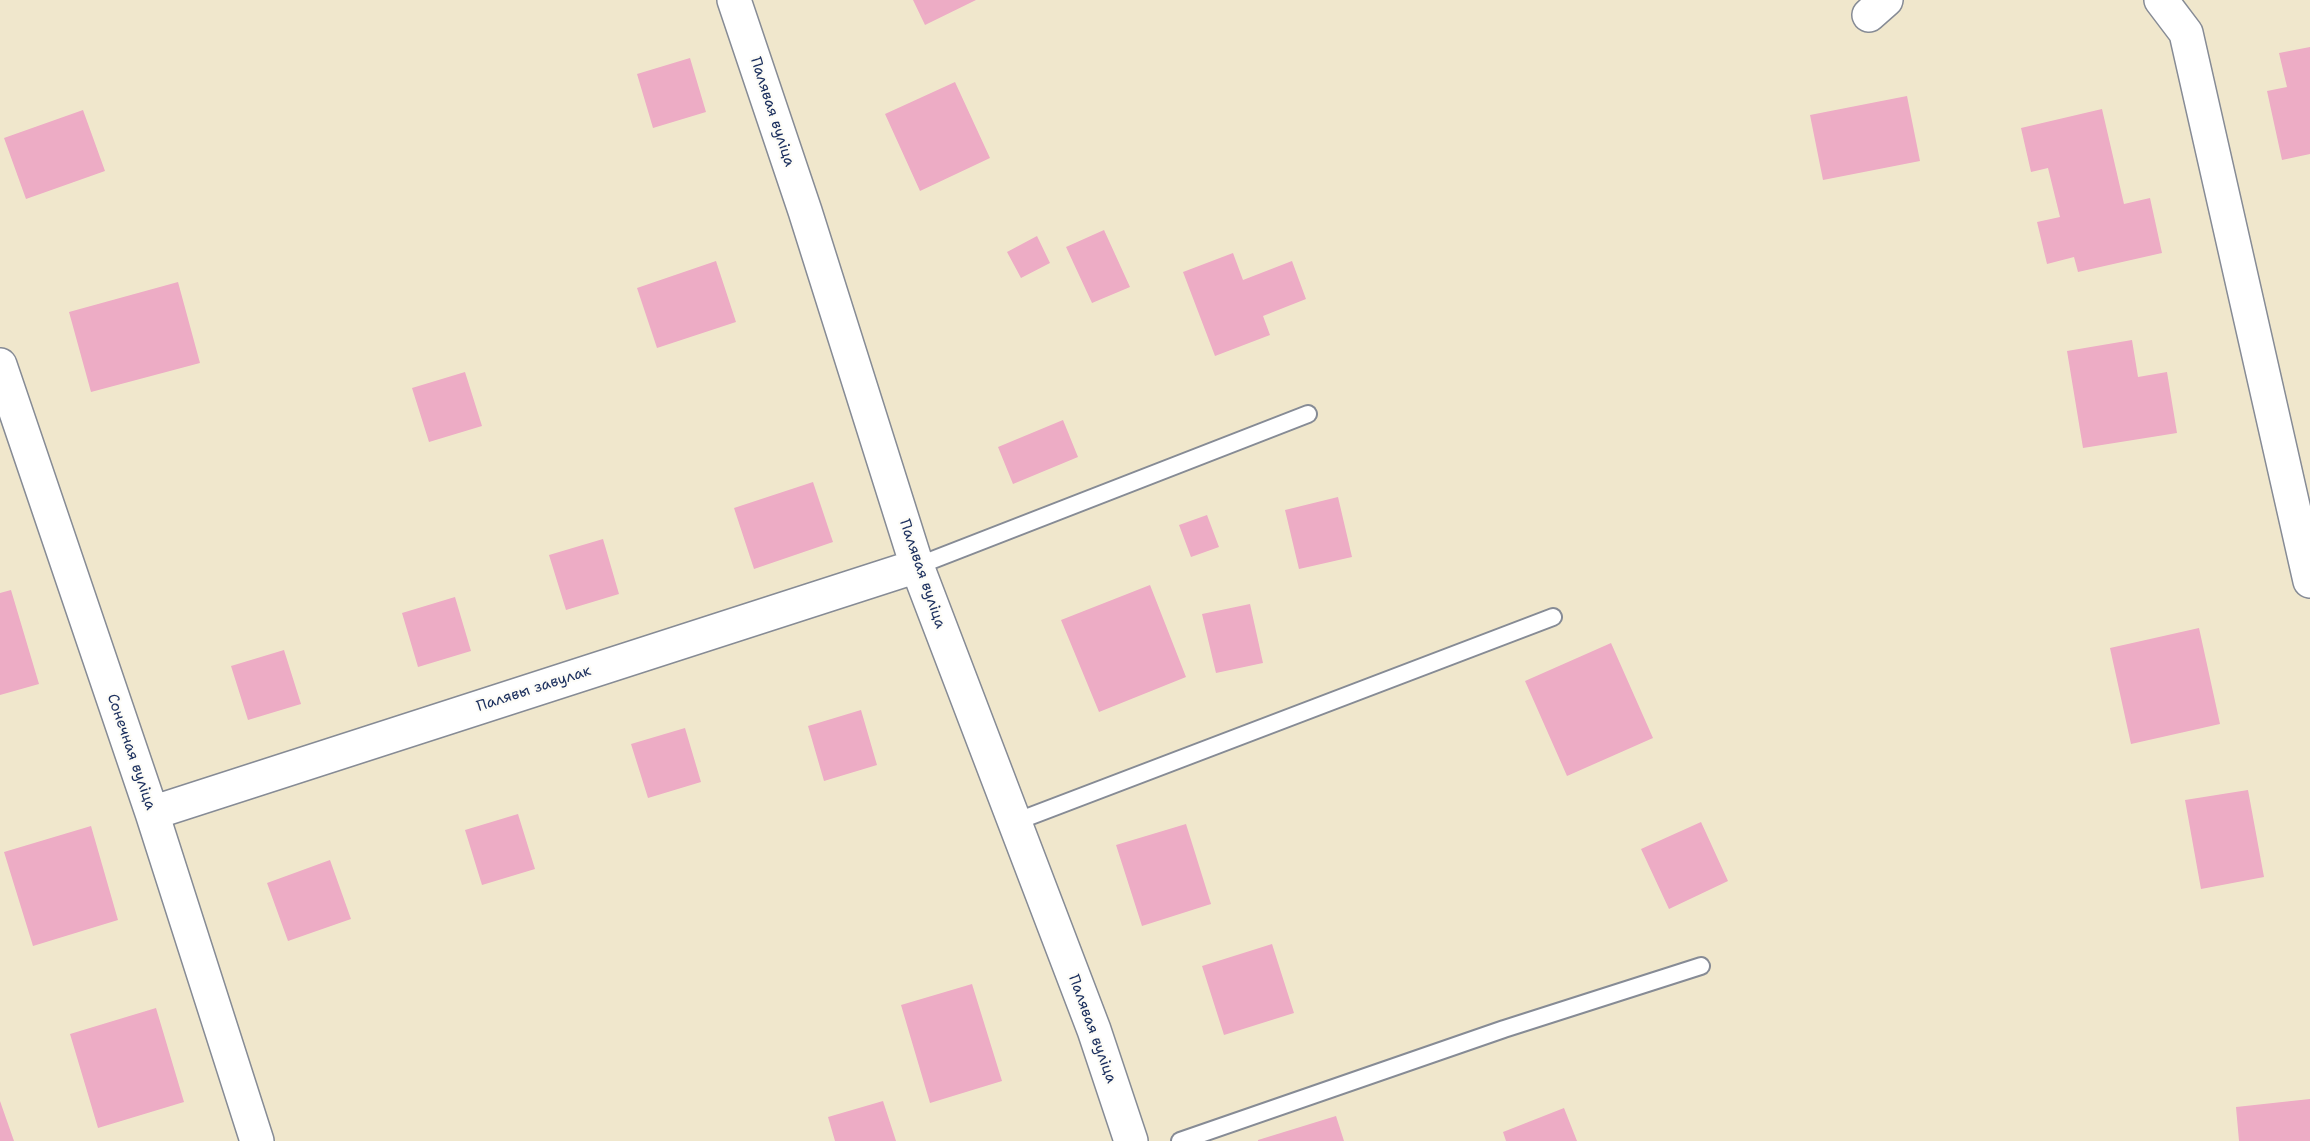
<!DOCTYPE html>
<meta charset="utf-8">
<style>
body{margin:0}
canvas{display:block;background:#f0e7cc}
</style>
<canvas width="2310" height="1141"></canvas>
<script>
const ctx = document.querySelector('canvas').getContext('2d');
ctx.lineJoin = 'round';
function paint(path, color) { ctx.fillStyle = color; ctx.fill(path, 'evenodd'); }
function strokePath(path, color, width, dash) { ctx.strokeStyle = color; ctx.lineWidth = width; ctx.lineCap = dash ? 'butt' : 'round'; ctx.setLineDash(dash || []); ctx.stroke(path); }
function drawText(font, color, halo, rows, align = 'center') {
  ctx.font = font + ' "Shantell Sans",sans-serif'; ctx.lineWidth = 4.5; ctx.setLineDash([]); ctx.textBaseline = 'middle'; ctx.strokeStyle = halo; ctx.fillStyle = color; for (const [text, x, y, turn = 0] of rows) {
    ctx.save(); ctx.translate(x, y); ctx.rotate((+turn || 0) * Math.PI / 180); ctx.textAlign = isNaN(turn) ? turn : align; if (halo) ctx.strokeText(text, 0, 0); ctx.fillText(text, 0, 0); ctx.restore();
  }
}
paint(new Path2D(`
 M913 0H976L925 25Z
 M2310 47V154L2282 160 2267 91 2287 87 2279 53Z
 M690 58 706 112 653 128 637 74Z
 M955 82 990 158 920 191 885 114Z
 M1907 96 1920 161 1823 180 1810 115Z
 M2102 109 2124 204 2150 198 2162 253 2078 272 2074 257 2047 264 2037 222 2060 217 2048 168 2031 172 2021 128Z
 M83 110 105 171 26 199 4 138Z
 M1104 230 1130 287 1092 303 1066 247Z
 M1037 236 1050 263 1021 278 1007 252Z
 M1233 253 1243 280 1292 261 1306 299 1263 316 1270 335 1215 356 1183 272Z
 M716 261 736 322 657 348 637 288Z
 M178 282 200 363 91 392 69 312Z
 M2132 340 2138 377 2167 372 2177 433 2083 448 2067 351Z
 M465 372 482 426 429 442 412 388Z
 M1063 420 1078 457 1013 484 998 447Z
 M813 482 833 542 754 569 734 508Z
 M1338 497 1352 557 1299 569 1285 510Z
 M1207 515 1219 547 1191 557 1179 525Z
 M603 539 619 594 566 610 549 555Z
 M1150 585 1186 677 1099 712 1061 620Z
 M11 590 39 684 0 695V593Z
 M455 597 471 651 418 667 402 613Z
 M1250 604 1263 663 1216 673 1202 614Z
 M2199 628 2220 724 2131 744 2110 648Z
 M1611 643 1653 738 1567 776 1525 681Z
 M284 650 301 704 248 720 231 666Z
 M861 710 877 765 824 781 808 726Z
 M685 728 701 782 648 798 631 744Z
 M2248 790 2264 877 2201 889 2185 800Z
 M518 814 535 869 482 885 465 830Z
 M1701 822 1728 881 1669 909 1641 849Z
 M1186 824 1211 904 1142 926 1116 845Z
 M91 826 118 920 33 946 4 852Z
 M330 860 351 919 288 941 267 883Z
 M1272 944 1294 1013 1224 1035 1202 966Z
 M972 984 1002 1081 930 1103 901 1005Z
 M156 1008 184 1102 98 1128 70 1034Z
 M2310 1099V1141H2239L2236 1107Z
 M0 1101 14 1141H0Z
 M883 1101 896 1141H835L828 1117Z
 M1564 1108 1577 1141H1506L1503 1132Z
 M1336 1116 1344 1141H1258V1140Z`), '#edacc5');
const service = new Path2D(`
 M917 566 1308 414
 M1015 822 1553 617
 M1180 1141 1504 1029 1701 966`);
const minor = new Path2D(`
 M734 0 805 211 917 566 1094 1030 1131 1141
 M2161 0 2186 33 2310 581
 M1869 15 1886 0
 M0 365 152 813 257 1141
 M152 813 917 566`);
strokePath(service, '#868b95', 20);
strokePath(minor, '#868b95', 36);
strokePath(service, '#fff', 16);
strokePath(minor, '#fff', 33);
drawText('15px', '#1b2f5e', '#fdfcf7', [
 ["Палявая вуліца",772,112,72],
 ["Палявая вуліца",922,574,71],
 ["Палявы завулак",534,689,-18],
 ["Сонечная вуліца",131,752,71],
 ["Палявая вуліца",1092,1029,70]
]);
</script>
